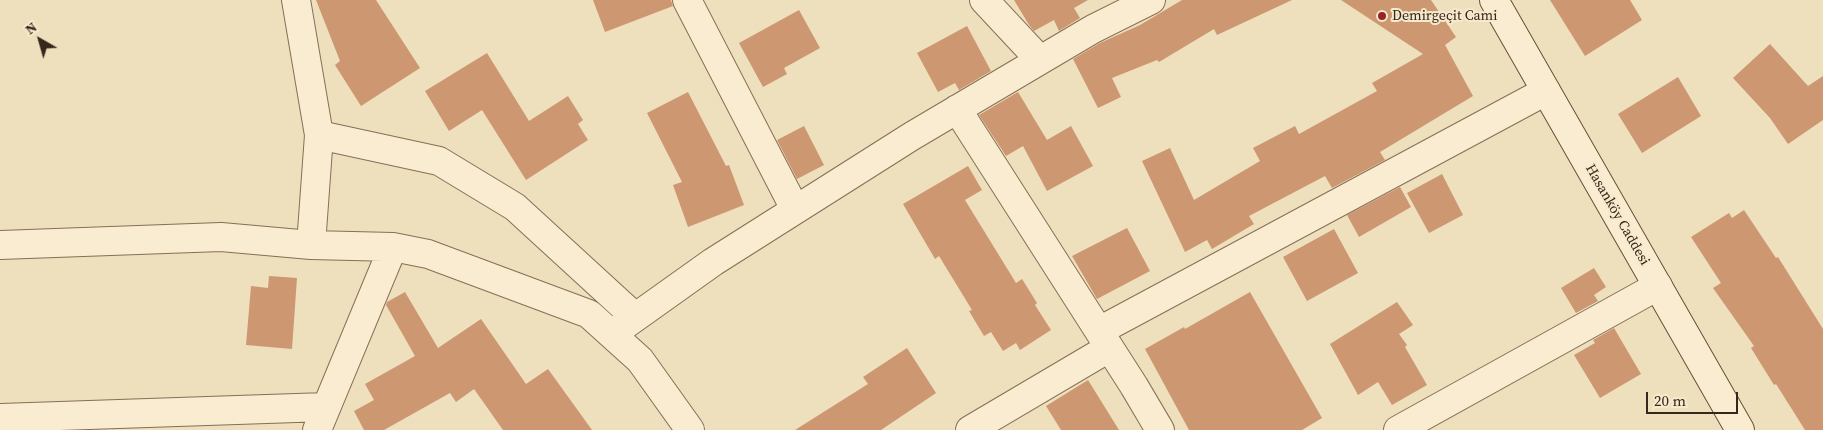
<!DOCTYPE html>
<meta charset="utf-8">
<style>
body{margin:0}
#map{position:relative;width:1823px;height:430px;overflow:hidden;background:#eedfbd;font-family:"Source Serif 4",serif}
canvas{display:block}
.north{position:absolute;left:15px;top:15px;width:50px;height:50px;-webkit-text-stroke:4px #f6e9cc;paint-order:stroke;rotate:322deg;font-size:14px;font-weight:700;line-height:20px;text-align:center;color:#35271b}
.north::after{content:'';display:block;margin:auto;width:18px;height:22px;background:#35271b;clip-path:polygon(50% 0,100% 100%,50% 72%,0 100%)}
.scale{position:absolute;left:1646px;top:392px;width:92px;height:22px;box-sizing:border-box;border:2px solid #35271b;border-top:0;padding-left:6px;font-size:15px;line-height:18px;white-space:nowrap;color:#35271b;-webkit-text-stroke:4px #f6e9cc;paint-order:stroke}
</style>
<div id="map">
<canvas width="1823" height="430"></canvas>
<div class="north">N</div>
<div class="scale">20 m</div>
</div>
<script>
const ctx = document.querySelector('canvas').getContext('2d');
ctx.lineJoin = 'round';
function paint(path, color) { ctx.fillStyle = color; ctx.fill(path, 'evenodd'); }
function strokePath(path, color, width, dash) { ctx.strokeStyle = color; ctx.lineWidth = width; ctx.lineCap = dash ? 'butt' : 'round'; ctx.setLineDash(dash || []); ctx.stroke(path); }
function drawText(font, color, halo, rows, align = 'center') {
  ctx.font = font + ' "Source Serif 4",serif'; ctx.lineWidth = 4; ctx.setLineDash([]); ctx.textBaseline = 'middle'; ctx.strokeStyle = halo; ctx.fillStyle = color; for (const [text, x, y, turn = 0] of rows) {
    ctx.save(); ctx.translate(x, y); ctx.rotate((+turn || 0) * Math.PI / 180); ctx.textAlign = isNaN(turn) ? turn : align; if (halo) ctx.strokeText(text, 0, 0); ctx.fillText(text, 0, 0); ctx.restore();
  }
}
paint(new Path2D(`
 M316 0H376L420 68 361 106 335 65 340 61Z
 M593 0H671L673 6 605 32Z
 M1014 0H1088L1074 8 1080 18 1059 31 1054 20 1034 31 1029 25Z
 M1182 0H1292L1217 35 1214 29 1159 62 1157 60 1112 78 1121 97 1098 108 1073 59 1100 43 1140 25Z
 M1341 0H1431L1456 37 1445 45 1473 96 1380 152 1385 160 1332 188 1325 176 1249 216 1254 224 1212 249 1207 240 1185 252 1142 161 1170 148 1194 200 1260 161 1253 148 1295 126 1299 134 1377 91 1372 83 1423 54Z
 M1550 0H1630L1642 20 1585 56Z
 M799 10 820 48 784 68 787 74 763 87 739 43Z
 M967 26 991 71 959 90 955 83 938 92 917 53Z
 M1770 44 1808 86 1823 76V120L1788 144 1770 118 1733 78Z
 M487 53 529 121 568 96 583 120 578 124 588 140 526 180 482 110 449 131 425 91Z
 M1678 77 1701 116 1642 153 1618 114Z
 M688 92 726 166 729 165 744 205 688 227 673 185 682 182 647 113Z
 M1018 92 1047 140 1071 126 1093 166 1047 191 1023 146 1006 156 979 115Z
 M804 126 824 165 797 179 777 140Z
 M968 166 982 190 965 200 1016 283 1022 279 1037 303 1035 305 1051 330 1020 350 1016 343 1003 351 991 332 984 336 969 311 972 310 939 256 935 259 903 204Z
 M1442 174 1463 215 1429 233 1407 193Z
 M1400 187 1411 207 1359 237 1347 215Z
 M1744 210 1776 258 1778 257 1823 329V430H1805L1776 384 1774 385 1751 348 1754 346 1713 288 1721 283 1691 237 1729 213 1732 218Z
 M1127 228 1150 271 1097 299 1072 256Z
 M1334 229 1358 273 1307 301 1283 257Z
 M1594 268 1606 287 1594 295 1598 301 1576 313 1561 288Z
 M269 276 297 278 292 349 246 345 251 286 268 288Z
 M405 292 438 348 481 319 526 384 548 369 592 430H503L474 389 456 402 450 393 384 430H364L354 411 374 400 365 384 415 356 386 305 387 302Z
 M1250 292 1322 418 1302 430H1189L1145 349 1184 327 1185 329Z
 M1397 302 1413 325 1399 334 1407 345 1405 347 1427 385 1392 405 1378 382 1358 395 1330 344Z
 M1614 328 1641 374 1600 398 1574 355 1595 343 1593 340Z
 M907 348 936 393 881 430H795L868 384 863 377Z
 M1088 380 1119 430H1061L1046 406Z`), '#cd9772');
const street = new Path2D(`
 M296 0 319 135 311 245
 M687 0 795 209
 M984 0 1040 60
 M957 109 1134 386 1160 430
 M319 135 439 161 515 207 635 317
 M0 245 221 237 311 245 393 247 428 254 589 314 640 360 690 430
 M1099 331 1546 91
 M612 334 713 262 912 136 1093 29 1151 0
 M0 418 326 407
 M317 430 393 247
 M970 430 1109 348
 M1398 430 1658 286`);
const secondary = new Path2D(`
 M1494 0 1740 430`);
strokePath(street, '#866f56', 30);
strokePath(secondary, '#685039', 30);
strokePath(street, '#f9ecd0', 28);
strokePath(secondary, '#f9ecd0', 28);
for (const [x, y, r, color] of [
 [1382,16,5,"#962527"]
]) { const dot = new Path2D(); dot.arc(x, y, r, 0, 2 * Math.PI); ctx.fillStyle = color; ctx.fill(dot); strokePath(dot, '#f6e9cc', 2); }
drawText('14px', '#35271b', '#f6e9cc', [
 ["Demirgeçit Cami",1392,16]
], 'left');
drawText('14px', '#35271b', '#f6e9cc', [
 ["Hasanköy Caddesi",1617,215,60]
]);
</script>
